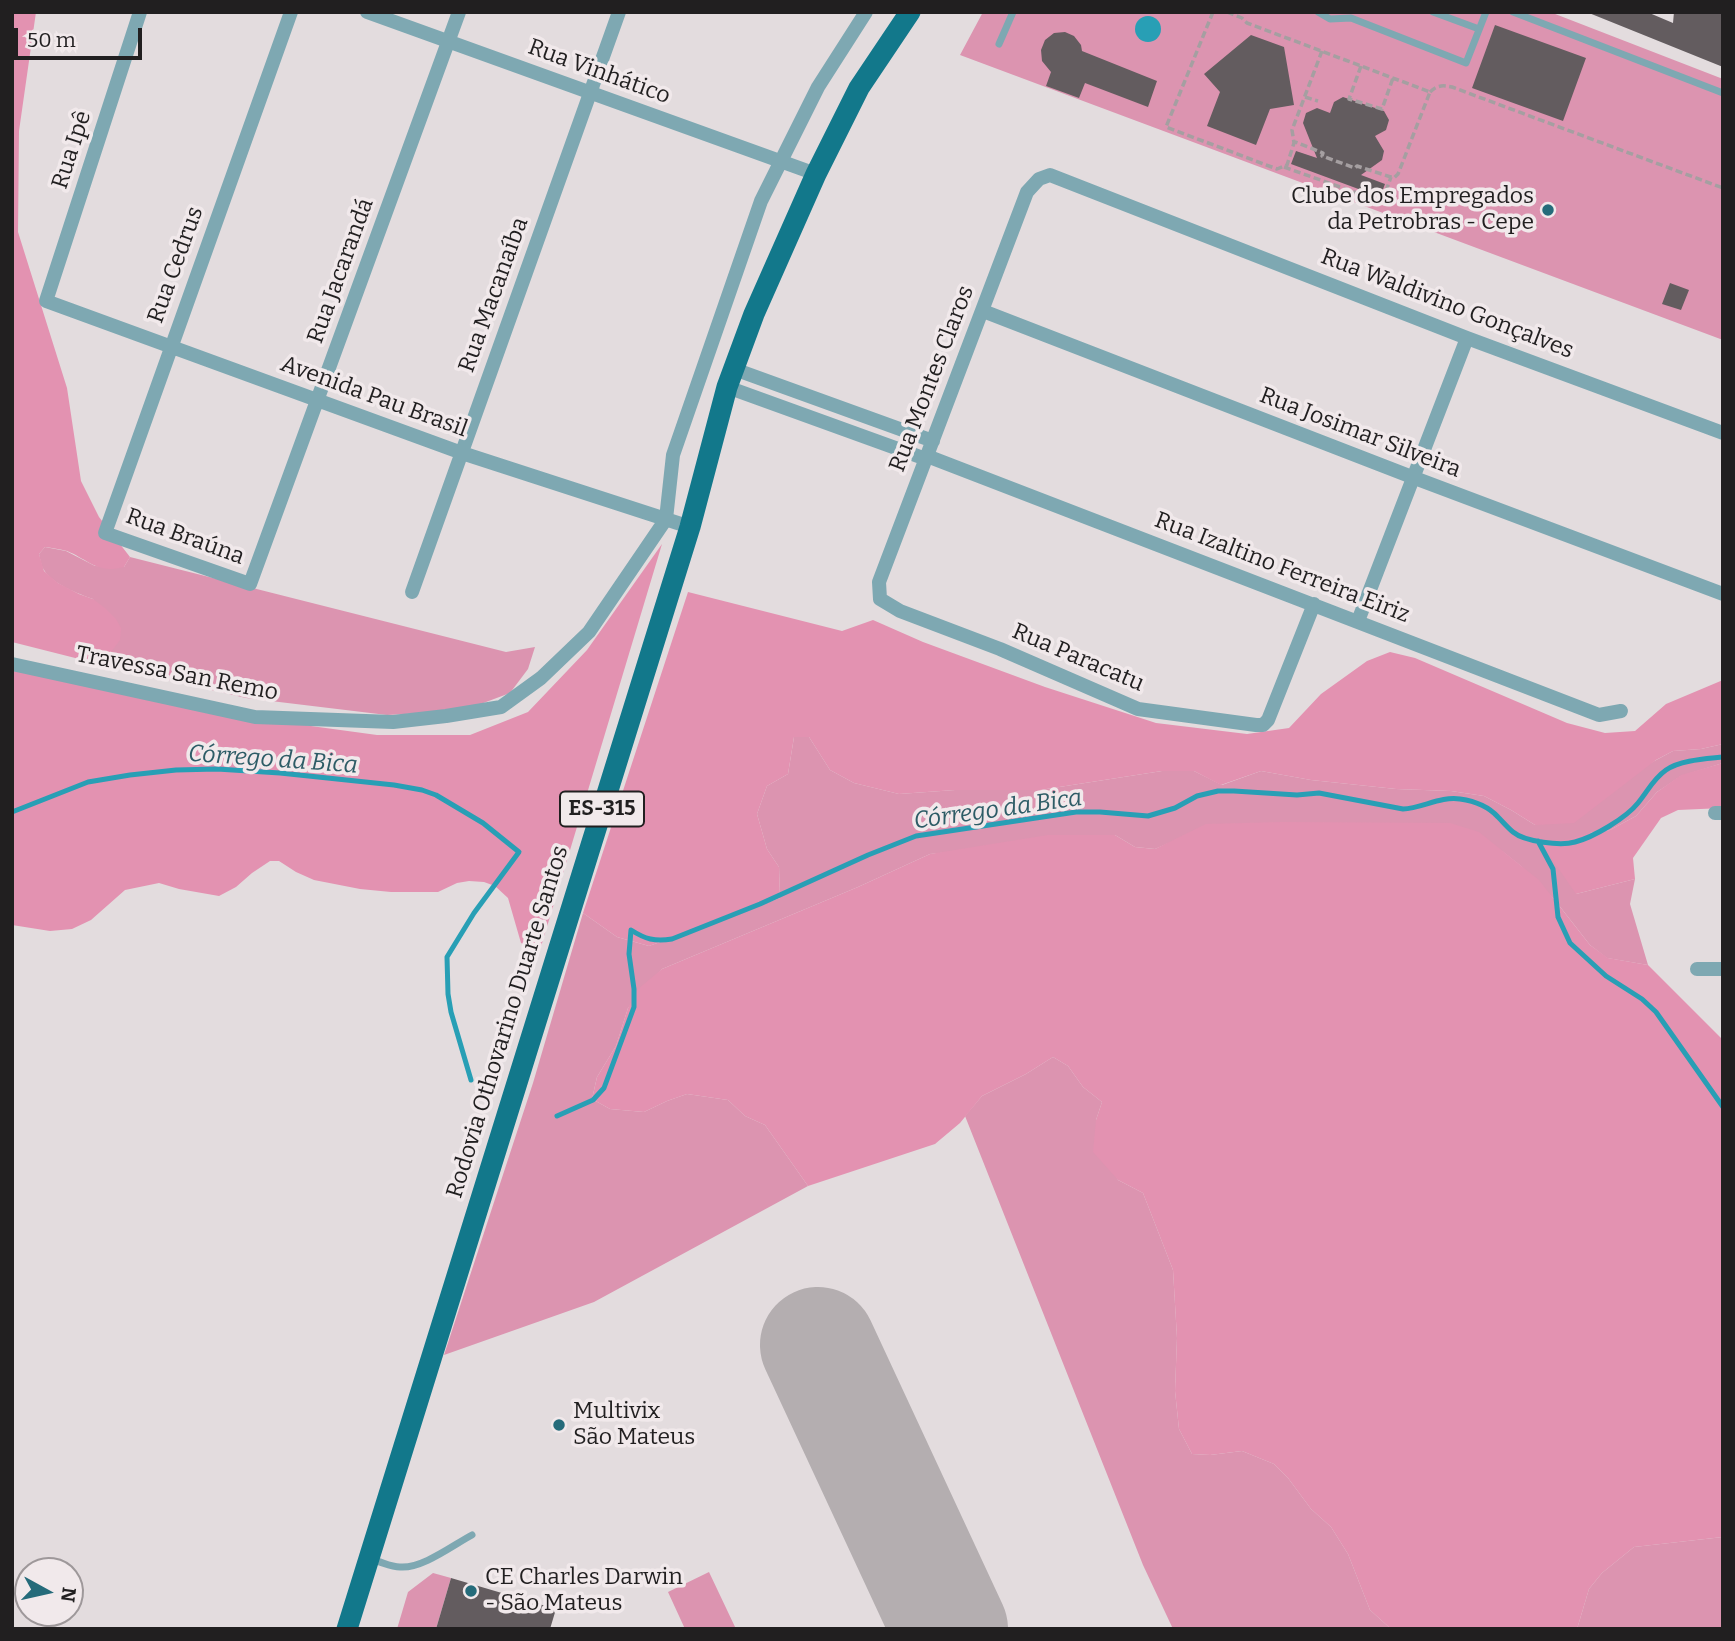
<!DOCTYPE html>
<meta charset="utf-8">
<style>
body{margin:0}
#map{position:relative;width:1735px;height:1641px;overflow:hidden;background:#e3dcde;font-family:Bitter,serif}
canvas{display:block}
.frame{position:absolute;inset:0;border:14px solid #211f20;pointer-events:none}
.north{position:absolute;left:14px;top:1557px;width:70px;height:70px;box-sizing:border-box;background:#f1e9eb;border:2px solid #9e989a;border-radius:50%;rotate:98deg;font-size:19px;font-weight:700;line-height:28px;text-align:center;color:#211f20}
.north::after{content:'';display:block;margin:auto;width:24px;height:32px;background:#256b7a;clip-path:polygon(50% 0,100% 100%,50% 72%,0 100%)}
.scale{position:absolute;left:14px;top:28px;width:128px;height:32px;box-sizing:border-box;border:4px solid #211f20;border-top:0;padding-left:9px;font-size:21px;line-height:24px;white-space:nowrap;color:#211f20;-webkit-text-stroke:5px #f1e9eb;paint-order:stroke}
</style>
<div id="map">
<canvas width="1735" height="1641"></canvas>
<div class="frame"></div>
<div class="north">N</div>
<div class="scale">50 m</div>
</div>
<script>
const ctx = document.querySelector('canvas').getContext('2d');
ctx.lineJoin = 'round';
function paint(path, color) { ctx.fillStyle = color; ctx.fill(path, 'evenodd'); }
function strokePath(path, color, width, dash) { ctx.strokeStyle = color; ctx.lineWidth = width; ctx.lineCap = dash ? 'butt' : 'round'; ctx.setLineDash(dash || []); ctx.stroke(path); }
function drawText(font, color, halo, rows, align = 'center') {
  ctx.font = font + ' Bitter,serif'; ctx.lineWidth = 7; ctx.setLineDash([]); ctx.textBaseline = 'middle'; ctx.strokeStyle = halo; ctx.fillStyle = color; for (const [text, x, y, turn = 0] of rows) {
    ctx.save(); ctx.translate(x, y); ctx.rotate((+turn || 0) * Math.PI / 180); ctx.textAlign = isNaN(turn) ? turn : align; if (halo) ctx.strokeText(text, 0, 0); ctx.fillText(text, 0, 0); ctx.restore();
  }
}
paint(new Path2D(`
 M983 12H1550L1723 79V340L960 55Z
 M45 547 66 551 95 566 124 567 130 557 506 652 535 647 528 669 510 693 462 711 387 715 246 698 91 662 109 656 93 599C79 594 52 584 44 570 41 566 40 558 39 554Z
 M794 737H809L830 770 854 783 899 794 955 790H1040L1162 771H1194L1222 785 1261 771 1311 780 1396 789 1451 791 1484 796 1511 810 1535 825 1673 751 1701 749 1723 744V763L1681 776 1657 792 1636 816 1610 830 1590 833 1576 894 1635 879 1630 904 1648 965 1607 958 1590 945 1554 899 1521 866 1502 851 1178 839 1155 849 1135 847 1115 835 930 854 858 887 662 969 628 1008 616 1046 597 1077 592 1099 610 1109 644 1112 667 1101 687 1094 728 1100 745 1116 765 1125 808 1186 594 1302 444 1355 533 1083 583 913 617 937 649 946 780 898 779 867 767 849 757 814 767 786 788 774Z
 M1053 1057 1068 1066 1083 1087 1102 1102 1096 1120 1118 1180 1143 1193 1173 1270 1177 1338 1175 1391 1179 1429 1192 1454 1210 1455 1242 1451 1274 1464 1288 1478 1311 1509 1331 1527 1348 1554 1370 1610 1391 1629H1173L1143 1565 965 1116 982 1096 1026 1074Z
 M1723 1537V1629H1577L1589 1589 1602 1573 1634 1547Z
 M709 1572 736 1629H685L668 1592Z
 M433 1573 451 1578 436 1629H397L408 1592Z`), '#dc94b0');
paint(new Path2D(`
 M12 12H36L19 131 18 232 67 388 81 481 99 517 130 557 124 567C97 574 89 560 67 551 60 549 52 548 45 547L39 554 44 571 58 583 79 594 93 599 105 608 116 619 121 628 120 640 108 656 91 662 12 642Z
 M662 544 540 950 533 949 521 943 508 898 495 886 484 882 469 881 457 883 438 892H391L360 889 314 880 296 872 279 861H270L252 873 236 887 219 896 179 889 159 883 125 890 91 920 72 929 50 931 12 925V664L311 726 377 735H470L528 712 587 650Z
 M688 592 842 631 873 620 923 642 1045 687 1156 723 1247 734 1289 728 1321 694 1367 661 1390 652 1415 658 1567 723 1605 733 1635 731 1666 704 1723 680V744L1701 749 1673 751 1656 760 1574 823 1535 825 1511 810 1484 796 1451 791 1396 789 1311 780 1261 771 1221 785 1194 771H1162L1040 790H955L899 794 854 783 830 770 809 737H794L788 774 767 786 757 814 767 849 779 867 780 898 649 946 617 937 583 913Z
 M1723 763V808L1678 810 1661 818 1633 858 1635 879 1576 894 1543 846 1590 833 1610 830 1636 816 1657 792 1681 775Z
 M1282 822 1450 823 1479 832 1539 880 1590 945 1608 958 1648 965 1723 1040V1537L1634 1547 1602 1573 1589 1589 1577 1629H1391L1370 1610 1348 1554 1331 1527 1311 1509 1288 1478 1274 1464 1242 1451 1210 1455 1192 1454 1179 1429 1175 1391 1177 1338 1173 1270 1143 1193 1118 1180 1093 1152 1096 1120 1102 1102 1083 1087 1068 1066 1053 1057 1026 1074 982 1096 960 1123 935 1144 808 1186 765 1125 745 1116 728 1100 687 1094 667 1101 644 1112 610 1109 592 1099 597 1077 616 1046 628 1008 638 989 662 969 858 887 930 854 1048 835H1115L1135 847 1155 849 1206 824Z`), '#e392b1');
paint(new Path2D(`
 M1135 29a13 13 0 1 1 26 0a13 13 0 1 1-26 0Z`), '#289fb5');
strokePath(new Path2D(`
 M12 812 88 782 130 775 176 770 217 769 280 773 394 785 422 790 436 795 483 823 519 852 474 913 447 957 448 994 451 1012 471 1080
 M1538 841 1553 869 1558 917 1570 943 1606 976 1642 999 1656 1012 1723 1107
 M557 1116 593 1100 604 1088 634 1007V989L629 954 631 930C645 939 655 942 672 939L760 904 868 855 916 836 1076 812H1100L1148 816 1175 808 1197 796 1218 791H1234L1297 795 1319 793 1403 809C1422 808 1441 796 1460 799 1474 801 1489 807 1498 817 1503 822 1508 828 1513 832 1525 842 1561 846 1575 842 1594 837 1626 818 1638 803 1648 791 1653 779 1666 770 1681 760 1705 759 1723 757`), '#289fb5', 5);
strokePath(new Path2D(`
 M818 1345 950 1629`), '#b4aeb0', 116);
paint(new Path2D(`
 M1647 12 1673 23 1674 12H1723V67L1589 13Z
 M1495 25 1586 58 1563 121 1472 88Z
 M1065 32 1074 36 1081 45 1082 51 1157 81 1148 107 1085 83 1079 98 1046 86 1051 72 1042 61 1041 50 1045 40 1054 33Z
 M1251 35 1284 47 1294 105 1270 109 1256 145 1207 126 1220 92 1204 74Z
 M1343 97 1384 111 1389 120 1386 130 1375 136 1384 151 1382 160 1361 175 1385 184 1380 197 1291 164 1296 151 1317 158 1303 123 1306 113 1317 108 1330 113 1334 102Z
 M1670 283 1689 290 1681 310 1662 304Z
 M451 1578 556 1609 550 1629H436Z`), '#635c5f');
strokePath(new Path2D(`
 M1213 12 1166 127 1277 169 1287 165 1294 143 1292 130 1322 51
 M1227 12 1242 18 1247 23 1430 92 1398 174 1394 178 1357 166 1355 168 1322 156 1323 153 1293 141
 M1361 66 1349 99 1382 109 1393 78
 M1430 92C1437 85 1443 85 1452 87L1723 188
 M1305 97 1318 101
 M1284 167 1382 202 1391 177`), '#a59fa1', 3.5, [7, 3.5]);
strokePath(new Path2D(`
 M1318 12 1330 19 1351 18 1466 63 1486 12
 M1433 12 1479 29
 M1513 12 1723 93
 M999 44 1013 12
 M373 1560C382 1562 391 1567 400 1567 422 1569 453 1545 472 1535`), '#7ea8b2', 7);
strokePath(new Path2D(`
 M140 12 46 301 462 453 690 527
 M291 12 105 533 250 584 459 12
 M367 12 816 174
 M983 311 1412 477 1723 594
 M734 369 933 441
 M727 387 926 459
 M927 456 1599 715 1621 711
 M412 592 619 12
 M1314 604 1268 720 1263 725H1256L1138 709 1000 649 900 611 880 599 879 582 1027 192 1039 179 1050 175 1467 338 1723 433
 M1358 621 1467 338
 M12 664 255 717 393 722 446 716 501 707 541 678 589 632 666 519 673 455 761 201 818 87 866 12
 M1715 813H1723
 M1697 969H1723`), '#7ea8b2', 14);
strokePath(new Path2D(`
 M347 1629 690 527 727 387 754 314 816 174 859 88 910 12`), '#12788b', 21);
for (const [x, y, r, color] of [
 [1548,210,7,"#256b7a"],
 [559,1425,7,"#256b7a"],
 [471,1591,7,"#256b7a"]
]) { const dot = new Path2D(); dot.arc(x, y, r, 0, 2 * Math.PI); ctx.fillStyle = color; ctx.fill(dot); strokePath(dot, '#f1e9eb', 2.5); }
for (const [x, y, w] of [
 [602,809,84]
]) { const box = new Path2D(); box.roundRect(x - w / 2, y - 17.5, w, 35, 5); ctx.fillStyle = '#f1e9eb'; ctx.fill(box); strokePath(box, '#211f20', 2); }
drawText('bold 21px', '#211f20', null, [
 ["ES-315",602,809]
]);
drawText('23px', '#211f20', '#f1e9eb', [
 ["Rua Vinhático",599,72,20],
 ["Rua Ipê",72,150,-72],
 ["Rua Cedrus",176,265,-70],
 ["Rua Jacarandá",341,271,-70],
 ["Rua Macanaíba",494,295,-70],
 ["Rua Waldivino Gonçalves",1447,304,21],
 ["Rua Montes Claros",932,379,-69],
 ["Avenida Pau Brasil",374,397,20],
 ["Rua Josimar Silveira",1360,433,21],
 ["Rua Braúna",185,537,20],
 ["Rua Izaltino Ferreira Eiriz",1282,568,21],
 ["Rua Paracatu",1078,658,23],
 ["Travessa San Remo",177,674,11],
 ["Rodovia Othovarino Duarte Santos",508,1022,-73]
]);
drawText('23px', '#211f20', '#f1e9eb', [
 ["Clube dos Empregados",1534,197,"right"],
 ["da Petrobras - Cepe",1534,223,"right"],
 ["Multivix",573,1412],
 ["São Mateus",573,1438],
 ["CE Charles Darwin",485,1578],
 ["- São Mateus",485,1604]
], 'left');
drawText('italic 24px', '#2d5c66', '#f1e9eb', [
 ["Córrego da Bica",273,760,4],
 ["Córrego da Bica",998,810,-8]
]);
</script>
